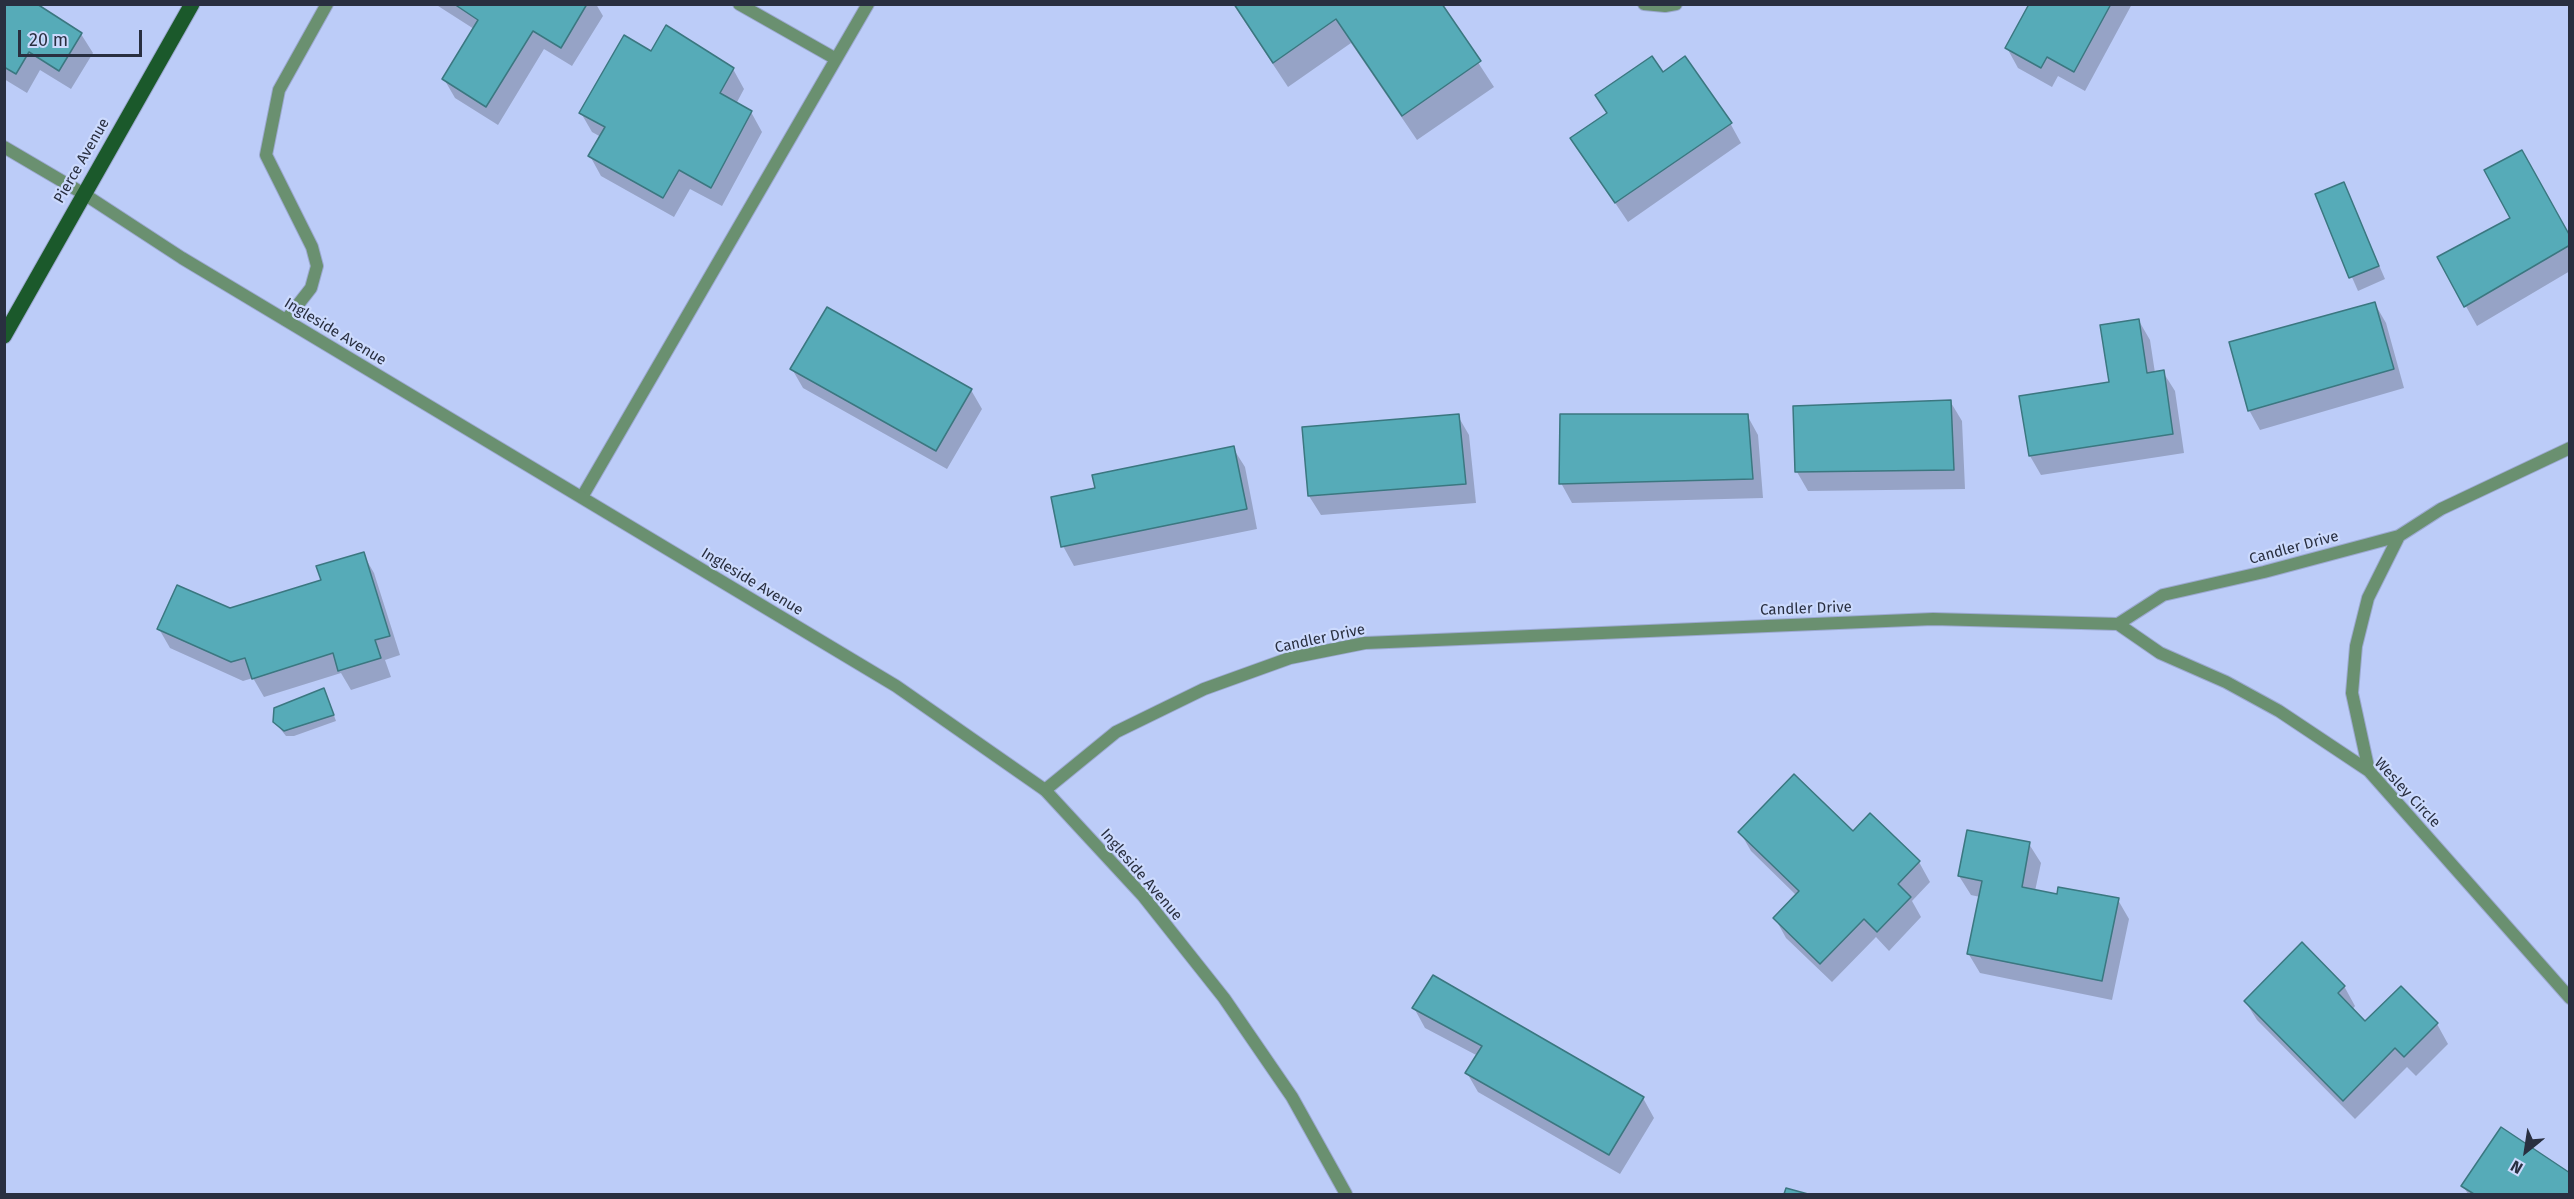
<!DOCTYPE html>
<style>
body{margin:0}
#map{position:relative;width:2574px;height:1199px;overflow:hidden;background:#bcccf8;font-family:"Fira Sans",sans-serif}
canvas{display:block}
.frame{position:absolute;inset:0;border:6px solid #292f40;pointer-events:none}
.north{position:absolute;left:2496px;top:1121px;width:60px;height:60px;-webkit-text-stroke:4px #ccdafd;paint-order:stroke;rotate:210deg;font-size:16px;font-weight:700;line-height:24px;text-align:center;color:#292f40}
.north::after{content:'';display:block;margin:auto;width:21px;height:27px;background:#292f40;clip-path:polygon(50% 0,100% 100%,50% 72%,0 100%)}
.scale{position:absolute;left:18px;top:30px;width:124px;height:27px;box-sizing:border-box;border:3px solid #292f40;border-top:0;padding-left:8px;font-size:18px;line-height:21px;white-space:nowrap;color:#292f40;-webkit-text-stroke:4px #ccdafd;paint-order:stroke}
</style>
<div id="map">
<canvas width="2574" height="1199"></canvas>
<div class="frame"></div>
<div class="north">N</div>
<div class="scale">20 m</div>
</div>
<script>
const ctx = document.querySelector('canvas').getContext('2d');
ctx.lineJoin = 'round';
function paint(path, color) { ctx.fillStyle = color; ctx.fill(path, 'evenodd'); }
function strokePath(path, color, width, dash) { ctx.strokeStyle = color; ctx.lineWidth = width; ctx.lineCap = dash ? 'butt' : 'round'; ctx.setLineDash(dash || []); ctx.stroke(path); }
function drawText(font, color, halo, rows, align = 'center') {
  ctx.font = font + ' "Fira Sans",sans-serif'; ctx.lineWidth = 4.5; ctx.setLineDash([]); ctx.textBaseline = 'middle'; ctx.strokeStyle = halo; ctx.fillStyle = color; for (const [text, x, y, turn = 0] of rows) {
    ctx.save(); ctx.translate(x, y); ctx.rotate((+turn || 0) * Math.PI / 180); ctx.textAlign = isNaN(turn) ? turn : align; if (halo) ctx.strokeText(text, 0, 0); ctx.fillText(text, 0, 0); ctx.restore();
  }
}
paint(new Path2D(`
 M4 4 81 34 93 53 71 89 40 70 27 93 4 79Z
 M435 4H596L603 16 572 66 544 49 498 125 455 98 444 79 474 29Z
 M1233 4H1440L1494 87 1417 140 1351 43 1288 87Z
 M2031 4H2132L2085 91 2058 76 2052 87 2018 68 2007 48Z
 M651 53 733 69 744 89 736 104 751 112 762 132 722 206 690 189 674 217 601 176 590 156 601 137 592 132 581 113Z
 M1663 74 1730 123 1741 143 1628 222 1572 139 1607 114 1597 95Z
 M2344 184 2385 279 2358 291 2316 195Z
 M2512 218 2570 238V271L2477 326 2439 258Z
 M2375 304 2386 323 2404 388 2260 430 2249 410Z
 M2139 321 2150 340 2155 373 2163 372 2175 391 2184 453 2041 475 2030 456 2111 383Z
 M792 369 971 390 982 409 947 469 803 388Z
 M1950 401 1962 421 1965 489 1808 491 1797 472Z
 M1747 415 1758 435 1763 498 1572 503 1561 483Z
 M1458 416 1469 435 1476 503 1321 515 1309 496Z
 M1233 448 1245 467 1257 529 1074 566 1063 546 1097 490Z
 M363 554 374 573 400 655 385 660 391 677 351 690 341 673 264 697 253 678 243 681 170 648 159 629 323 581Z
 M327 696 336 721 294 736H286L274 721Z
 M1870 815 1919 862 1930 882 1912 901 1921 917 1889 951 1876 937 1832 982 1786 938 1775 918 1797 896 1751 851 1740 832 1853 833Z
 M2029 844 2041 863 2035 891 2058 896 2118 900 2129 919 2112 1000 1980 973 1968 953 1980 897 1971 895 1959 876Z
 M1434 977 1643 1098 1654 1118 1620 1174 1478 1092 1467 1073 1478 1056 1425 1028 1414 1008Z
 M2344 986 2355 1006 2352 1010 2365 1023 2401 988 2437 1024 2448 1044 2416 1076 2407 1067 2355 1119 2257 1020 2245 1001Z
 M2570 1175V1194H2468L2463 1186Z`), '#0003');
const building = new Path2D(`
 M4 4H37L82 33 59 71 29 52 16 74 4 67Z
 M454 4H587L561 48 533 31 486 107 442 79 478 20Z
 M1234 4H1442L1481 61 1402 116 1336 19 1273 63Z
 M2029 4H2111L2074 72 2047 57 2041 68 2005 48Z
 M666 25 734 68 720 93 752 111 711 188 679 170 663 198 588 156 605 127 579 113 624 35 651 51Z
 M1652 56 1663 72 1685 56 1732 123 1615 203 1570 138 1607 113 1595 95Z
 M2522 150 2570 236V245L2464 307 2437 257 2510 218 2484 170Z
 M2344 182 2379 266 2349 278 2315 194Z
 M2375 302 2394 369 2248 411 2229 342Z
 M827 307 972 389 936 451 790 369Z
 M2139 319 2147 373 2164 370 2173 434 2029 456 2019 396 2109 382 2100 325Z
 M1951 400 1954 470 1795 472 1793 406Z
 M1459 414 1466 484 1308 496 1302 427Z
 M1560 414H1748L1753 479 1559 484Z
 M1234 446 1247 509 1061 547 1051 497 1095 488 1092 475Z
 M364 552 390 636 375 640 381 658 338 671 333 653 252 679 245 658 231 662 157 629 177 585 230 608 321 580 316 566Z
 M324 688 334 715 284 731 273 722 274 708Z
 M1794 774 1853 831 1870 813 1920 861 1898 884 1911 897 1877 932 1864 919 1820 964 1773 918 1799 891 1738 832Z
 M1967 830 2030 842 2022 887 2057 894 2058 887 2119 898 2102 981 1967 954 1982 881 1958 876Z
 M2302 942 2345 986 2338 993 2365 1021 2401 986 2438 1023 2404 1057 2395 1048 2343 1101 2244 1001Z
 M1433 975 1644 1097 1609 1155 1465 1073 1482 1046 1412 1008Z
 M2501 1127 2570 1173V1194H2474L2461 1186Z
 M1786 1188 1808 1194H1784Z`);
paint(building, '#56abb8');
strokePath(building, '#3b7780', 1.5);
const service = new Path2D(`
 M739 4 836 59
 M1644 4 1665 6 1676 4
 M286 320 311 288 317 266 312 247 266 155 279 90 327 4
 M582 497 868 4`);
const minor = new Path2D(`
 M2118 624 2160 653 2226 682 2279 711 2369 771 2570 998
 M2369 771 2352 693 2356 646 2368 598 2399 536
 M1045 790 1116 732 1204 689 1290 658 1365 643 1933 619 2118 624 2163 595 2264 572 2399 536 2441 509 2570 448`);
const tertiary = new Path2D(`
 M4 147 84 194 182 258 896 686 1045 790 1143 896 1224 998 1292 1097 1346 1194`);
const primary = new Path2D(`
 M4 336 192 4`);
strokePath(service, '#9ca9d0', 14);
strokePath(minor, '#9ca9d0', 14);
strokePath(tertiary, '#9ca9d0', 14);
strokePath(primary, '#9ca9d0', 17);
strokePath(service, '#6a9070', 12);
strokePath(minor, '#6a9070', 12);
strokePath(tertiary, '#6a9070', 12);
strokePath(primary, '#1b592b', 15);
drawText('15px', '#292f40', '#ccdafd', [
 ["Pierce Avenue",82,161,-60],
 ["Ingleside Avenue",335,332,31],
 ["Candler Drive",2294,548,-15],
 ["Ingleside Avenue",752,582,31],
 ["Candler Drive",1806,609,-2],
 ["Candler Drive",1320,639,-12],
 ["Wesley Circle",2407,793,47],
 ["Ingleside Avenue",1141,875,49]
]);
</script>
